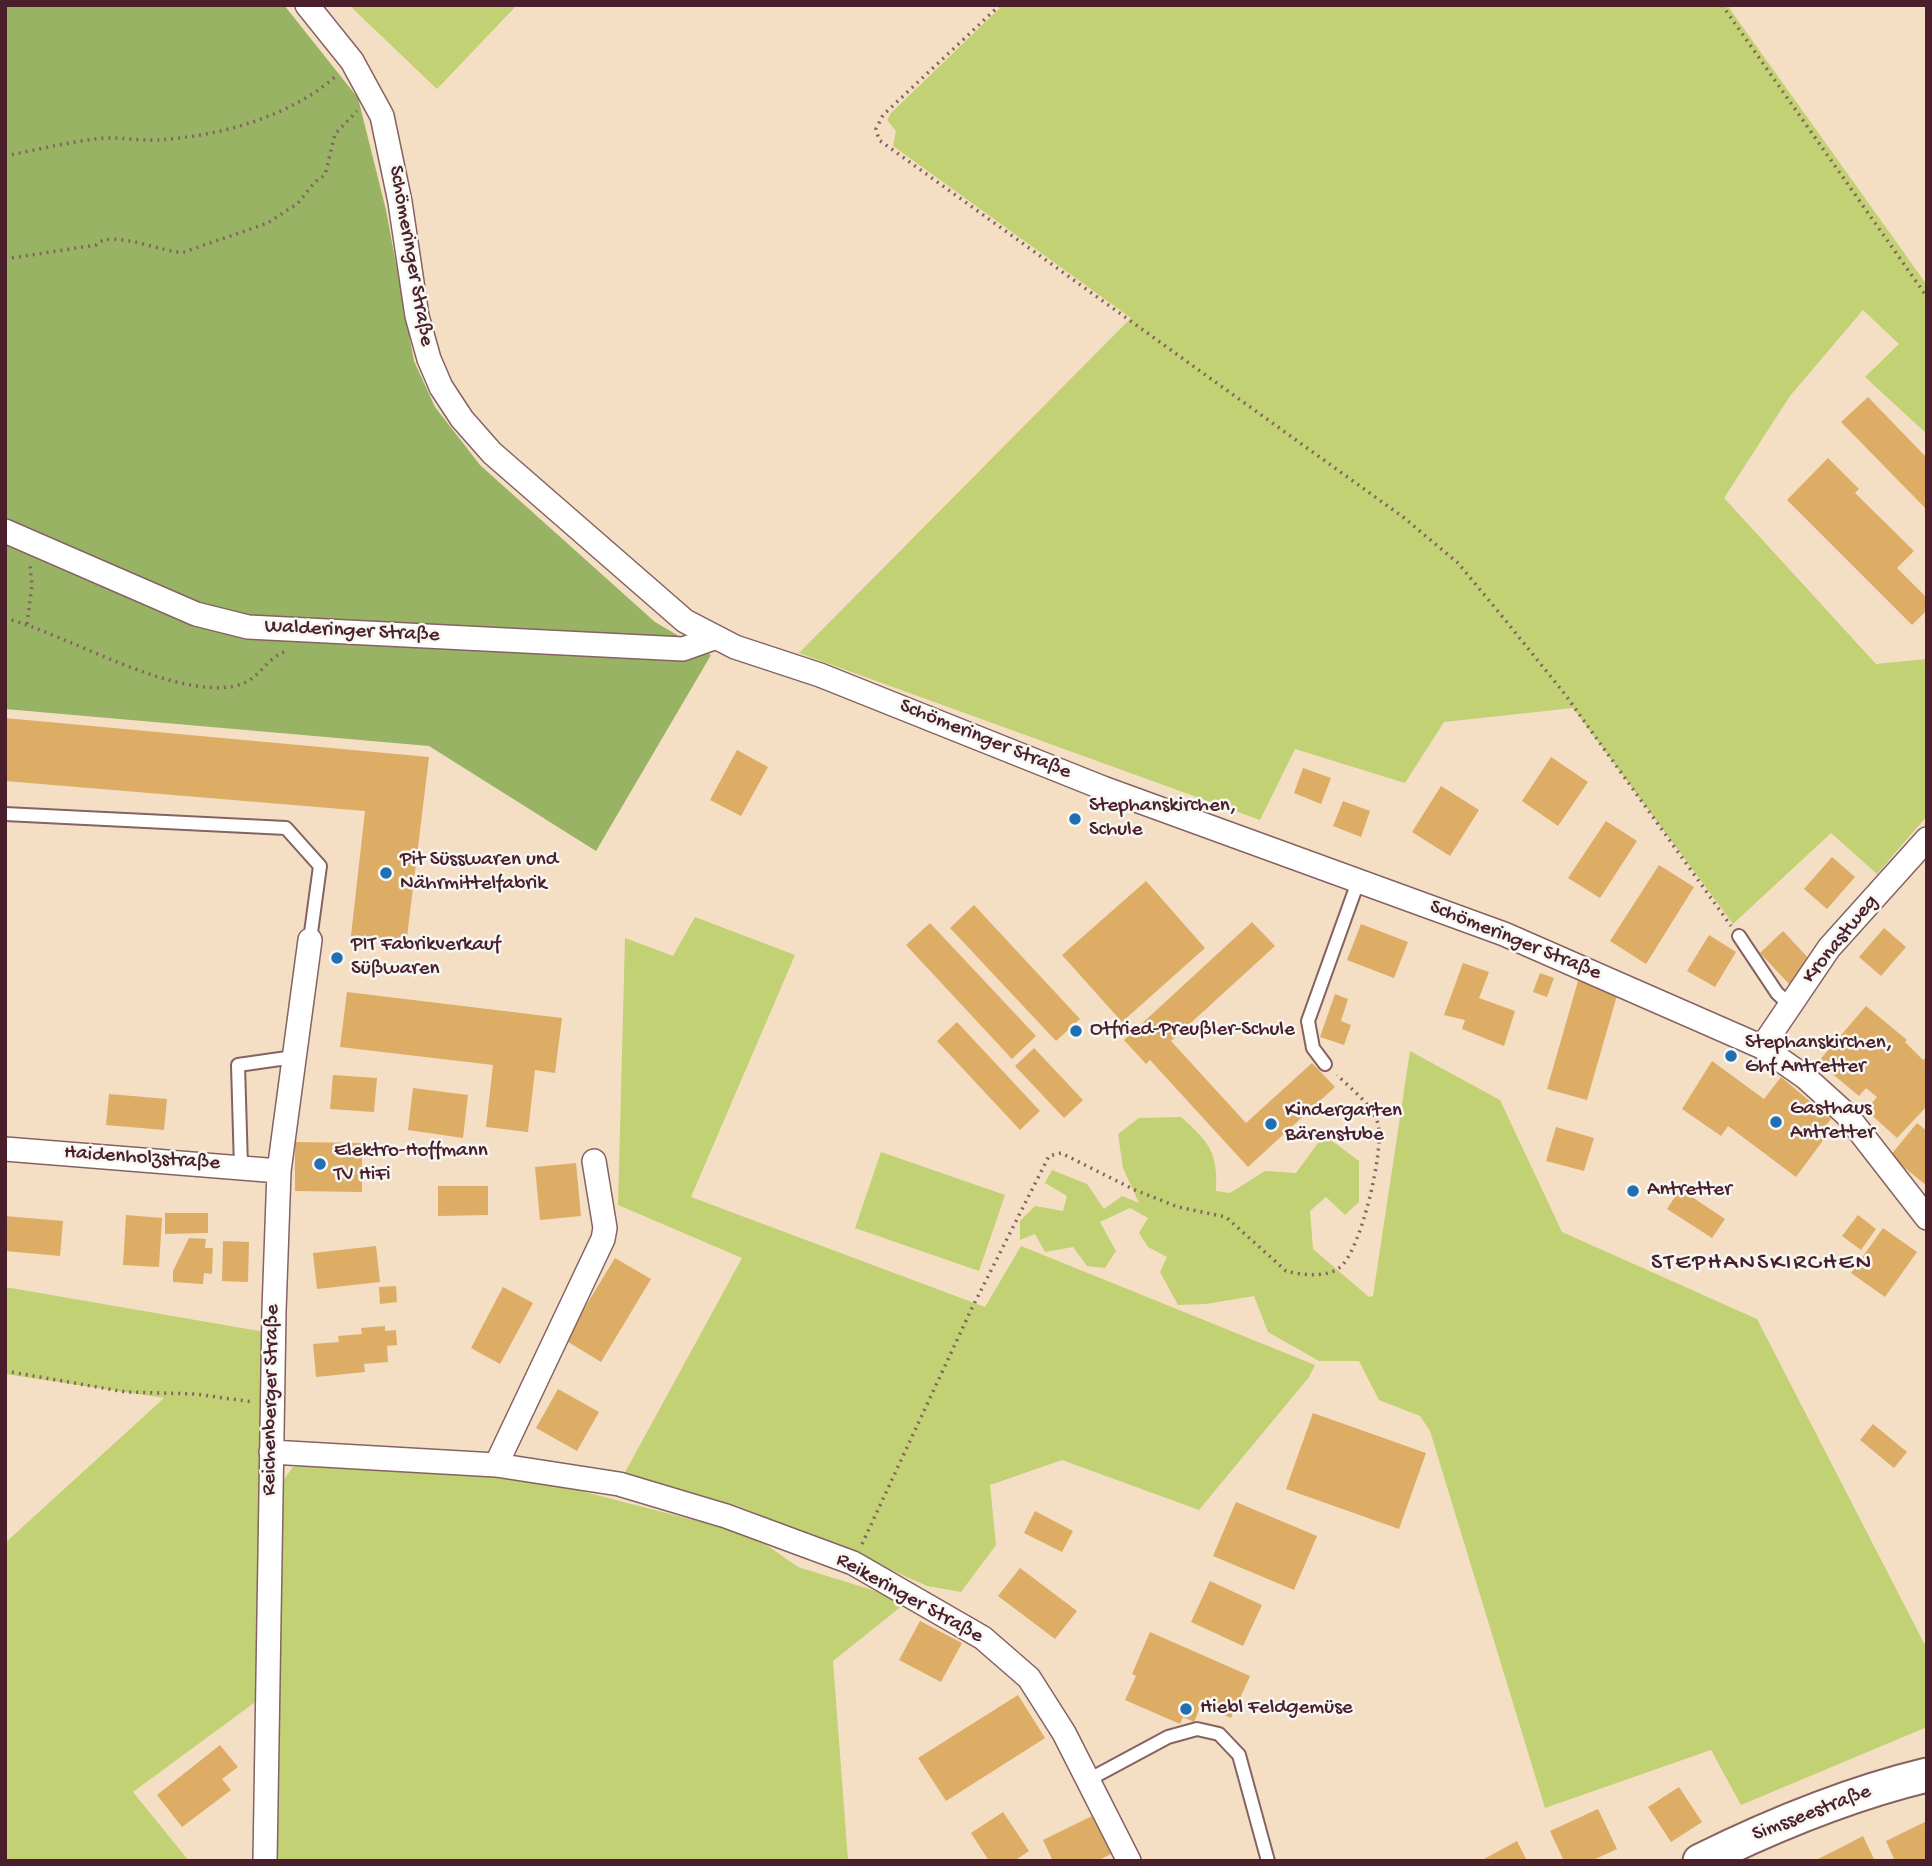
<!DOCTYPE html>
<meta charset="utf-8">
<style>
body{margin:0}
#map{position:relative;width:1932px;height:1866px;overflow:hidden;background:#f4dfc5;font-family:"Gochi Hand",sans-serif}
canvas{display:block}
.frame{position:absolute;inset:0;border:7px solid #4a1f2b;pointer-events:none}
</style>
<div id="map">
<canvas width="1932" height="1866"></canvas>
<div class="frame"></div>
</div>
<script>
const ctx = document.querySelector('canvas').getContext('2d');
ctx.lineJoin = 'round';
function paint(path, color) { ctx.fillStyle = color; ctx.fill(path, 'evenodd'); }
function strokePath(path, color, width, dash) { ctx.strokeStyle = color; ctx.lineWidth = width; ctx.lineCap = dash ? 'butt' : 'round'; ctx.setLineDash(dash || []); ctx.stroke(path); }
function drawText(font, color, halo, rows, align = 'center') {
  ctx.font = font + ' "Gochi Hand",sans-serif'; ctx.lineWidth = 5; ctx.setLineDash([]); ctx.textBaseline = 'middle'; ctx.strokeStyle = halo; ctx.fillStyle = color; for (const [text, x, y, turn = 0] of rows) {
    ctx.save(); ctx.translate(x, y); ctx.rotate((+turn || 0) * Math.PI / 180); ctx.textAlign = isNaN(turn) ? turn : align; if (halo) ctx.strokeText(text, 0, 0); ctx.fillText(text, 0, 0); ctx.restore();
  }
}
paint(new Path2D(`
 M349 5H517L437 89Z
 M1003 5H1727L1927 285V434L1865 377 1899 344 1863 310 1790 396 1724 498 1876 664 1927 659V816L1877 874 1831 833 1733 924 1573 708 1444 722 1405 783 1295 749 1260 820 799 653 1131 318 893 146 896 131 887 120 891 113Z
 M695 917 795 955 691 1197 985 1307 1021 1246 1315 1365 1309 1377 1199 1510 1062 1460 990 1485 996 1545 961 1592 927 1586 840 1547 738 1506 623 1476 742 1258 618 1205 625 938 673 956Z
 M1410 1051 1500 1100 1562 1232 1757 1319 1927 1649V1727L1741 1805 1711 1750 1545 1808 1430 1431 1420 1416 1379 1400 1359 1361H1319L1268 1332 1254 1296 1206 1304 1178 1305 1160 1272 1167 1257 1148 1247 1139 1233 1148 1218 1130 1208 1100 1222 1116 1251 1105 1268 1087 1266 1073 1247 1045 1252 1035 1234 1020 1240V1221L1035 1206 1063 1211 1067 1196 1045 1183 1052 1170 1087 1184 1104 1209 1122 1196 1139 1203 1123 1168 1118 1134 1139 1118 1181 1117C1209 1142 1218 1152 1216 1191L1230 1193 1265 1171 1296 1173 1324 1135 1359 1161V1202L1345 1215 1326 1197 1310 1211 1313 1249 1369 1297 1373 1296Z
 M881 1152 1005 1195 979 1271 855 1228Z
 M5 1287 265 1332 258 1700 133 1792 189 1861H5V1543L164 1398 5 1374Z
 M314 1463 546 1482 752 1535 798 1567 908 1601 833 1661 848 1861H276L282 1482 293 1467Z`), '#c2d173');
paint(new Path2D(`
 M5 5H284L358 98 386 210 414 361 435 407 480 465 655 622 711 655 596 851 429 746 5 709Z`), '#99b365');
paint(new Path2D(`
 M1868 397 1927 458V510L1841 422Z
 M1828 458 1859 489 1855 493 1914 551 1897 568 1927 598V610L1912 625 1787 500Z
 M5 718 429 757 406 945 351 936 365 811 5 781Z
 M737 750 768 767 741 816 710 800Z
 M1551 757 1588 782 1558 826 1522 801Z
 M1303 768 1331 778 1321 804 1294 793Z
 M1441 786 1479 810 1450 856 1412 832Z
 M1343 801 1370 811 1361 837 1333 826Z
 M1606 821 1637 841 1600 898 1568 878Z
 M1832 857 1855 877 1827 909 1804 889Z
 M1659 865 1694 887 1646 964 1610 941Z
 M1146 881 1205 948 1122 1022 1062 955Z
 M974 905 1080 1019 1056 1041 950 928Z
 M1252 922 1275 946 1171 1041 1246 1123 1312 1063 1335 1087 1248 1167 1150 1060 1146 1064 1124 1040Z
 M930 923 1036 1036 1012 1059 906 945Z
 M1361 924 1408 942 1394 978 1347 960Z
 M1884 928 1906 947 1881 976 1859 957Z
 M1783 931 1812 962 1789 984 1760 953Z
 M1709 935 1736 952 1715 987 1687 971Z
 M1463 963 1489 972 1479 998 1515 1011 1504 1046 1462 1029 1465 1020 1444 1015Z
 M1540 973 1554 978 1547 997 1533 992Z
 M1578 981 1618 992 1587 1100 1547 1089Z
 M347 992 562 1018 555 1073 535 1070 528 1132 486 1127 493 1065 340 1047Z
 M1335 994 1348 999 1341 1021 1351 1025 1344 1045 1320 1037Z
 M1866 1006 1907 1040 1905 1042 1923 1060 1927 1057V1106L1897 1138 1866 1110 1877 1097 1866 1088 1859 1096 1818 1062Z
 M957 1022 1040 1111 1020 1130 937 1041Z
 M1034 1048 1083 1100 1064 1118 1015 1066Z
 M1712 1061 1764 1099 1781 1077 1831 1119 1819 1135 1824 1139 1796 1177 1728 1126 1721 1136 1682 1109Z
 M333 1075 377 1078 374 1112 330 1109Z
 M413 1088 468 1095 463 1138 408 1130Z
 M109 1094 167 1099 164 1130 106 1125Z
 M1917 1123 1927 1131 1926 1185 1890 1156Z
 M1556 1127 1594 1138 1584 1171 1546 1161Z
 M295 1142 362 1143V1192L295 1191Z
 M576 1163 581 1216 540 1220 535 1167Z
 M438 1186H488V1215L438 1216Z
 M1680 1189 1725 1219 1712 1238 1667 1209Z
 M165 1213H208V1233L165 1234Z
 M126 1215 162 1218 159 1267 123 1265Z
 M1858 1215 1876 1229 1861 1250 1842 1236Z
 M5 1216 63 1221 60 1256 5 1251Z
 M1883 1228 1917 1252 1885 1297 1851 1273Z
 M189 1238 206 1239 205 1248H213L212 1274 204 1273 203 1284 173 1282V1271Z
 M223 1241 249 1242 248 1282 222 1281Z
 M376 1246 380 1282 317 1289 313 1253Z
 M615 1258 651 1279 601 1362 565 1340Z
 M396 1286 397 1302 380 1304 379 1287Z
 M503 1287 533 1303 500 1364 471 1348Z
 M385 1326V1331L396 1330 397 1345 387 1346 388 1362 364 1364 365 1372 316 1377 313 1344 339 1342 338 1336 362 1334 361 1328Z
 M558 1389 599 1412 577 1451 536 1428Z
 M1313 1413 1426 1453 1399 1529 1286 1489Z
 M1873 1424 1907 1452 1894 1468 1860 1440Z
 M1236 1502 1317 1536 1294 1590 1213 1556Z
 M1035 1511 1073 1531 1062 1552 1024 1533Z
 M1020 1568 1077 1611 1055 1639 998 1596Z
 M1210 1581 1262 1605 1243 1646 1191 1622Z
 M920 1621 962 1643 941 1682 899 1660Z
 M1150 1632 1250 1676 1231 1718 1201 1705 1194 1722 1183 1717 1180 1724 1125 1700 1136 1676 1132 1674Z
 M1018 1695 1045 1738 946 1801 918 1758Z
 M220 1745 238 1767 222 1779 231 1790 182 1827 157 1795Z
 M1679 1787 1702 1822 1671 1842 1648 1807Z
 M1598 1809 1617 1849 1591 1861H1564L1550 1831Z
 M1003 1812 1029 1851 1014 1861H989L971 1833Z
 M1092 1816 1111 1854 1097 1861H1053L1043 1840Z
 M1927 1821V1860L1895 1861 1886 1841Z
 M1863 1836 1875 1861H1814L1840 1848Z
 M1517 1841 1527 1861H1485L1484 1859Z`), '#ddac65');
const lane = new Path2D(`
 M5 814 286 828 320 866 310 940
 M1739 936 1777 993 1790 1005
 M1325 1064 1313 1048 1308 1021 1359 879
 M241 1167 238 1065 294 1057
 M1088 1780 1168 1737 1197 1729 1219 1734 1239 1755 1268 1861`);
const street = new Path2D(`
 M307 5 352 61 382 116 400 202 417 316 429 359 441 387 462 419 492 453 685 621 735 647 820 675 1103 788 1504 934 1762 1047 1805 1077 1846 1114 1927 1218
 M5 531 196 614 248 627 683 649 714 638
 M1762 1047 1829 948 1927 839
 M5 1149 279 1171
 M271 1452 496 1465 619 1484 726 1516 853 1563 983 1638 1029 1678 1064 1733 1129 1861
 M496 1465 603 1239 605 1228 594 1161
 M265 1861 274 1311 279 1171 310 940`);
const secondary = new Path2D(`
 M1700 1861C1773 1825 1848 1794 1927 1775`);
strokePath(lane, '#866261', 16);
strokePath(street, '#866261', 26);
strokePath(secondary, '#866261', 37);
strokePath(new Path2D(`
 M1000 5 883 115 876 129 879 140 1403 517 1458 563 1506 621 1564 693 1731 926
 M1722 5 1927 297
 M5 156C35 150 65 143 95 139 116 136 138 141 159 140 219 136 291 117 337 75
 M5 259 96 245C111 228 165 254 184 252L268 223 298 203 315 182 325 175 335 134 357 111
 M5 618C68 635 173 699 235 686 261 680 264 659 286 651
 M27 624 32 585 30 565
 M5 1371 126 1392 195 1394 253 1402
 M862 1544 971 1310 1049 1156 1061 1153 1135 1190 1178 1207 1226 1217 1286 1271C1302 1275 1325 1278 1339 1268 1360 1255 1385 1148 1378 1124 1372 1104 1351 1089 1337 1075`), '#866261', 3.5, [2, 5]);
strokePath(lane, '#fff', 12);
strokePath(street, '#fff', 23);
strokePath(secondary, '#fff', 33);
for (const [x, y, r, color] of [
 [1075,819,7,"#1f6fb2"],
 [386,873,7,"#1f6fb2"],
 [337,958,7,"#1f6fb2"],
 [1076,1031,7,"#1f6fb2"],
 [1731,1056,7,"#1f6fb2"],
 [1776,1122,7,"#1f6fb2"],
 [1271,1124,7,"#1f6fb2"],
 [320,1164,7,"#1f6fb2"],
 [1633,1191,7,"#1f6fb2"],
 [1186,1709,7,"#1f6fb2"]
]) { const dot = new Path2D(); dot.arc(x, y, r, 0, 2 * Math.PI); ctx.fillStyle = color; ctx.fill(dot); strokePath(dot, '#f6f6f2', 2.5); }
drawText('21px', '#4a1f2b', '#f6f6f2', [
 ["Schömeringer Straße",410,256,80],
 ["Walderinger Straße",352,632,3],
 ["Schömeringer Straße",985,740,22],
 ["Kronastweg",1841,940,-51],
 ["Schömeringer Straße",1515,941,22],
 ["Haidenholzstraße",142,1159,4],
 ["Reichenberger Straße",272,1400,-89],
 ["Reikeringer Straße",909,1599,29],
 ["Simsseestraße",1812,1814,-21]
]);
drawText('21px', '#4a1f2b', '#f6f6f2', [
 ["Stephanskirchen,",1089,807],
 ["Schule",1089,831],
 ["Pit Süsswaren und",400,861],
 ["Nährmittelfabrik",400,885],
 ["PIT Fabrikverkauf",351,946],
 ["Süßwaren",351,970],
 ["Otfried-Preußler-Schule",1090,1031],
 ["Stephanskirchen,",1745,1044],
 ["Ghf Antretter",1745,1068],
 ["Gasthaus",1790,1110],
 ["Antretter",1790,1134],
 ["Kindergarten",1285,1112],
 ["Bärenstube",1285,1136],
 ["Elektro-Hoffmann",334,1152],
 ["TV HiFi",334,1176],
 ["Antretter",1647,1191],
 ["Hiebl Feldgemüse",1200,1709]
], 'left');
ctx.letterSpacing = '2px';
drawText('24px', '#4a1f2b', '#f6f6f2', [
 ["STEPHANSKIRCHEN",1762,1264]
]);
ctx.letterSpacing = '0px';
</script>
